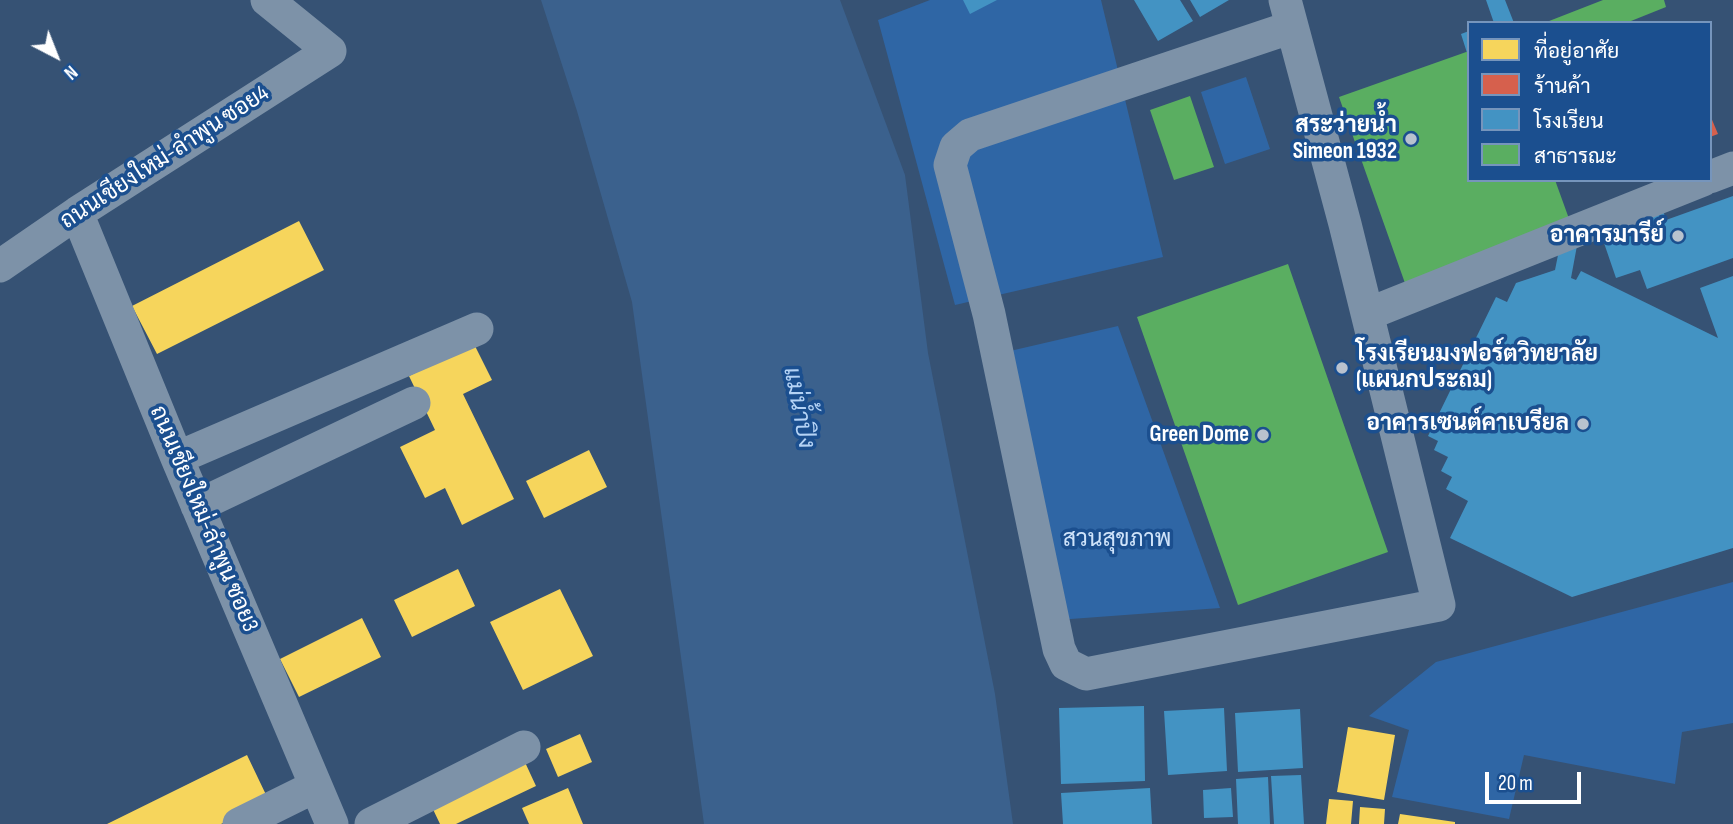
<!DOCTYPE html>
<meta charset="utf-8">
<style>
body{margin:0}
#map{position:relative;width:1733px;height:824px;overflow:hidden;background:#365274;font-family:"Sofia Sans Condensed",Sarabun,sans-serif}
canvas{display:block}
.legend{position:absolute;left:1467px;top:21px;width:245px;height:161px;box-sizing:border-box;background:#1b4f8f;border:2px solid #7695bc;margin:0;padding:9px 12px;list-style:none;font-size:21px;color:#fff}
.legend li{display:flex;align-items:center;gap:14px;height:35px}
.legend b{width:35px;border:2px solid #7695bc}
.north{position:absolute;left:21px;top:21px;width:70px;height:70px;-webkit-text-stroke:5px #1b4f8f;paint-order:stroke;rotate:138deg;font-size:19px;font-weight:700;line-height:28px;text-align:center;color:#fff}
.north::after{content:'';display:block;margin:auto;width:24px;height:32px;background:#fff;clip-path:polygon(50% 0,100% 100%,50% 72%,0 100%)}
.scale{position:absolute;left:1485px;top:772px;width:96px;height:32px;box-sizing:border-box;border:4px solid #fff;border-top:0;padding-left:9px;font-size:21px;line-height:24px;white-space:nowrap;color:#fff;-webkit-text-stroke:5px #1b4f8f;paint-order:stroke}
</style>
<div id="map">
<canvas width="1733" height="824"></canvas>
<ul class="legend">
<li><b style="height:19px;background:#f6d55c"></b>ที่อยู่อาศัย</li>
<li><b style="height:19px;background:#d6604d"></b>ร้านค้า</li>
<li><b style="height:19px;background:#4393c3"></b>โรงเรียน</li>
<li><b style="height:19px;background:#5aae61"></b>สาธารณะ</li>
</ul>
<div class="north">N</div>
<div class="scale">20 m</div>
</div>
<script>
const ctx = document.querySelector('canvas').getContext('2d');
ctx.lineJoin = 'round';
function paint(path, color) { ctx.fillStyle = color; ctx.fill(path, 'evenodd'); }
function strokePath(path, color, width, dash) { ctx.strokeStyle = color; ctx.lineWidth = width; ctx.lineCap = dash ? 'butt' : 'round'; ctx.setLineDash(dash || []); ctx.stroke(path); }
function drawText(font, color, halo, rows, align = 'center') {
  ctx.font = font + ' "Sofia Sans Condensed",Sarabun,sans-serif'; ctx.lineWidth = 7; ctx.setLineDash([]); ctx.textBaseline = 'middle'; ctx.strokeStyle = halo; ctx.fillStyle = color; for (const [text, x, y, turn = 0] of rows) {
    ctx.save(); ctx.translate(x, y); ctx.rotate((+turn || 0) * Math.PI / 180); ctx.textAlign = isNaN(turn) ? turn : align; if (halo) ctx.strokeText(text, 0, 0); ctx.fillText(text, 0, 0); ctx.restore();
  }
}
paint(new Path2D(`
 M930 0H1101L1163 257 955 305 878 20Z
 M1246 77 1270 149 1225 164 1201 92Z
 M1118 326 1220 608 1057 620 1010 351Z
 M1733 582V723L1682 732 1675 784 1524 755 1509 819 1392 797 1409 730 1369 716 1436 662Z`), '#2f66a5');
paint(new Path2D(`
 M541 0H840L905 175 928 353 995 694 1013 824H704L632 302 577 111Z`), '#3b618d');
paint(new Path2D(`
 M299 221 324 270 157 354 132 306Z
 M474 344 492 380 463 394 514 499 462 525 445 488 425 498 400 447 435 430 409 376Z
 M589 450 607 487 544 518 526 481Z
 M458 569 475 606 412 637 394 600Z
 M560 589 593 656 523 690 490 622Z
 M362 618 381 657 299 697 280 659Z
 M1348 727 1395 735 1384 800 1337 792Z
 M580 734 592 762 558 777 546 749Z
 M247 755 269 801 221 824H107Z
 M523 758 536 786 456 824H440L430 803Z
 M568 788 583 824H529L522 808Z
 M1329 799 1353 801 1351 824H1326Z
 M1360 807 1385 809 1384 824H1359Z
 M1400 814 1455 822V824H1398Z`), '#f6d55c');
paint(new Path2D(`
 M1710 115 1718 134 1710 137Z`), '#d6604d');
paint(new Path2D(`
 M963 0H997L970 14Z
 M1134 0H1180L1193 21 1158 41Z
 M1190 0H1229L1200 17Z
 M1486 0H1505L1514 23H1494Z
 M1469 31V56H1468L1461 34Z
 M1733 196V258L1647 289 1640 270 1616 278 1604 243 1641 230 1634 213 1661 204 1666 220Z
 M1581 224 1571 278 1576 280 1581 271 1718 338 1700 288 1733 276V548L1572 597 1450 538 1468 501 1446 489 1452 477 1441 471 1448 457 1434 450 1438 441 1428 436 1496 297 1507 302 1516 283 1555 270 1563 230Z
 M1144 706 1145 781 1061 784 1059 708Z
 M1224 708 1227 771 1168 775 1164 711Z
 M1300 709 1303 768 1238 772 1235 713Z
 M1301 775 1304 824H1274L1271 776Z
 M1268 777 1270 824H1238L1236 779Z
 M1150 788 1152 824H1063L1061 793Z
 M1231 788 1233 817 1204 818 1203 790Z`), '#4393c3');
paint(new Path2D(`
 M1603 0H1664L1666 7 1626 23H1544Z
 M1469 51V180H1555L1572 227 1406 286 1339 97Z
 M1190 96 1214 167 1174 180 1150 110Z
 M1288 264 1388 552 1238 605 1137 317Z`), '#5aae61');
strokePath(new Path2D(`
 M1285 0 1345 224 1439 605 1086 674 1066 664 1059 649 989 314 950 165 956 147 970 135 1292 27
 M1710 177 1733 168
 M77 213 177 458 332 824
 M0 266 77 213 330 51 267 0
 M1368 314 1703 180
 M177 458 477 329
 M197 506 414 403
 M239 824 316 786
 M371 824 524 747`), '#7d92a8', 33);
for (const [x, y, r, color] of [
 [1411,139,7,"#b9c2ce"],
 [1678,236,7,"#b9c2ce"],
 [1342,368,7,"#b9c2ce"],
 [1583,424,7,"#b9c2ce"],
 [1263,435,7,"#b9c2ce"]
]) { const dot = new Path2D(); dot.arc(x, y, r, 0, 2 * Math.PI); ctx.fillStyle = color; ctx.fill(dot); strokePath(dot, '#1b4f8f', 2.5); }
drawText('bold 23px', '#fff', '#1b4f8f', [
 ["สระว่ายน้ำ",1397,126],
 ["Simeon 1932",1397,152],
 ["อาคารมารีย์",1664,236],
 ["โรงเรียนมงฟอร์ตวิทยาลัย",1356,355,"left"],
 ["(แผนกประถม)",1356,381,"left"],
 ["อาคารเซนต์คาเบรียล",1569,424],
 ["Green Dome",1249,435]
], 'right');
drawText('23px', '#fff', '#1b4f8f', [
 ["ถนนเชียงใหม่-ลำพูน ซอย4",165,158,-33],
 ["ถนนเชียงใหม่-ลำพูน ซอย3",203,519,67]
]);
drawText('23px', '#cfe3fa', '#1b4f8f', [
 ["สวนสุขภาพ",1117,540]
]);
drawText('italic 24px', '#b5d3f5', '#1b4f8f', [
 ["แม่น้ำปิง",798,408,79]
]);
</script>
